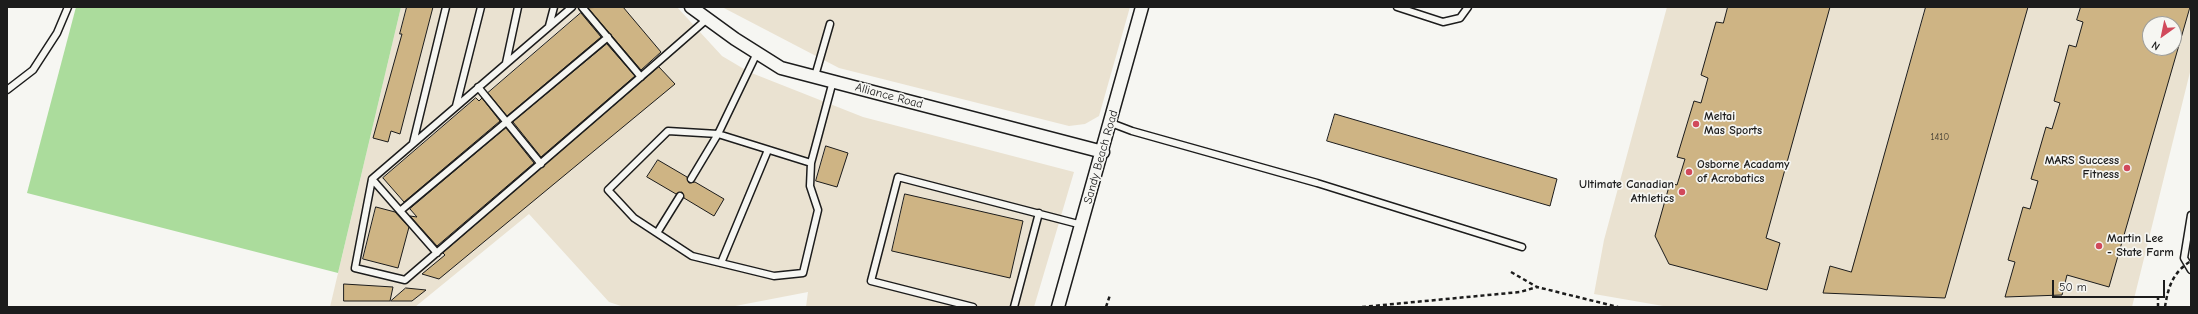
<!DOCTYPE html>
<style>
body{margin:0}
#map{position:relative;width:2198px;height:314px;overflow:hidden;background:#f6f6f2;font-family:"Comic Neue",sans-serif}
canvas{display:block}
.frame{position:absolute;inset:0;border:8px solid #1c1c1c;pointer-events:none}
.north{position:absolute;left:2142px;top:16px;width:40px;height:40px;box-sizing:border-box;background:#f6f6f2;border:1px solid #9f9f9c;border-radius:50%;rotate:213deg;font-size:11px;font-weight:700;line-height:16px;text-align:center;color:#1c1c1c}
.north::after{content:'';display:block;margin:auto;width:14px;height:18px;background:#d1495b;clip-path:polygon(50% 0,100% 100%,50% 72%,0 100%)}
.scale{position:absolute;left:2052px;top:280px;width:113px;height:18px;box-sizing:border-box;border:2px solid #1c1c1c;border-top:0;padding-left:5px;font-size:12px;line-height:14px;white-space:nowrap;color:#1c1c1c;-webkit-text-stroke:3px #f6f6f2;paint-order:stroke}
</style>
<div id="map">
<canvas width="2198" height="314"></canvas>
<div class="frame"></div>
<div class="north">N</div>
<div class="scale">50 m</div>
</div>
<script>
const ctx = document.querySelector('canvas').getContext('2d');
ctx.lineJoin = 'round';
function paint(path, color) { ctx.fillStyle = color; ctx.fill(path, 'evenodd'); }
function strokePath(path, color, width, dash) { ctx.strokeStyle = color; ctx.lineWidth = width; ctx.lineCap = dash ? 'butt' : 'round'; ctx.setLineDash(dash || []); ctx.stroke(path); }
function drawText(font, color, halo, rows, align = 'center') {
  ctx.font = font + ' "Comic Neue",sans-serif'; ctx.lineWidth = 3.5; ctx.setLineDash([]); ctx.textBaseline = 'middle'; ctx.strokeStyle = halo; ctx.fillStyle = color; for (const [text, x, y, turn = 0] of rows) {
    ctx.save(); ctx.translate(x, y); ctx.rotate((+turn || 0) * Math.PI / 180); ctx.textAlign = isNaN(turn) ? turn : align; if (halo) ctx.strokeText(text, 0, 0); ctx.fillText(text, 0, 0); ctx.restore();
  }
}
paint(new Path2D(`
 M401 7H677L722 56 749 72 863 117 1074 172 1034 307H806L808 292 730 307H624L609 302 529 214 415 307H330Z
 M722 7H1130L1099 116 1085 124 1069 126 839 68Z
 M1667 7H2191V68L2132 307H1669L1594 294 1604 240ZM2150 24H2174V48H2150Z`), '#eae2d1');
paint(new Path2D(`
 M76 7H401L338 273 27 193Z`), '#abdc9c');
const building = new Path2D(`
 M407 7H433L400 134 391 131 388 142 373 138 402 34H400Z
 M623 7 661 52 641 70 588 8Z
 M1728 7H1830L1766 238 1780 243 1767 290 1669 264 1655 236 1670 183 1677 185 1685 159 1677 157 1694 101 1701 103 1708 78 1701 75 1716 22 1723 23Z
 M1926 7H2028L1945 298 1823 293 1830 266 1851 272Z
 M2081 7H2190L2109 287 2067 275 2062 295 2005 297 2015 262 2008 260 2023 207 2030 209 2038 181 2031 179 2046 127 2052 129 2060 103 2054 101 2069 45 2076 47 2083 22 2077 20ZM2150 24H2174V48H2150Z
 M581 13 601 37 507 116 488 93Z
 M607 44 635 76 541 157 513 122Z
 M659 67 675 84 439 279 422 274 445 255 443 253Z
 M476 98 479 101 482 98 500 121 404 202 383 178Z
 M1335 114 1557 179 1550 206 1327 141Z
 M506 128 534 163 437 246 410 216 417 217 410 209Z
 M826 146 848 153 837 187 816 181Z
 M658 160 687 177 689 183 695 182 724 199 714 216 684 198 682 192 676 194 647 177Z
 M905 194 1023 221 1010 278 892 251Z
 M376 207 395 212 409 227 398 268 363 259Z
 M344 284 393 287 390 301H344Z
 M406 288 426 290 412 301H391Z`);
paint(building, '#ceb484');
strokePath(building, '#1c1c1c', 1);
const lane = new Path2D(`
 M582 7 641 77
 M1397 7 1443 22 1460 18 1468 7
 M549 26 554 7
 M506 63 518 7
 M815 76 830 24
 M478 87 541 164
 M7 90 33 70 57 33 68 7
 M456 106 481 7
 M1111 123 1132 131 1317 183 1522 247
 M413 143 446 7
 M811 163 718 134 668 131 608 190 634 218 692 256 774 276 803 273 818 210 810 186 811 163 833 81
 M372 179 572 7
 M691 179 718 134 757 53
 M400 211 608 37
 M2191 215 2184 258 2191 270
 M657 233 680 196
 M437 253 372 179 355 268 405 280C506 193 607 107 707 19
 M721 263 768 150
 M973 307 871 281 898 177 1082 225
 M1014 307 1039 213`);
const street = new Path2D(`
 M691 7 735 39 781 68 1103 152
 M1058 307 1142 7`);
strokePath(lane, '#1c1c1c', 9);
strokePath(street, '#1c1c1c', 15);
strokePath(new Path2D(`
 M1511 272 1537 287 1618 307
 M1106 307 1110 295
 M1362 307 1520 292 1537 287
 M2158 307V298`), '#1c1c1c', 2.5, [4, 3]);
strokePath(lane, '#f6f6f2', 6);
strokePath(street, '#f6f6f2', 12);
strokePath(new Path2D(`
 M2165 307C2168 287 2173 272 2191 261`), '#1c1c1c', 2.5, [4, 3]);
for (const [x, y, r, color] of [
 [1696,124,4,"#d1495b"],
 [2127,168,4,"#d1495b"],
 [1689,172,4,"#d1495b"],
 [1682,192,4,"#d1495b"],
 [2099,246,4,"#d1495b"]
]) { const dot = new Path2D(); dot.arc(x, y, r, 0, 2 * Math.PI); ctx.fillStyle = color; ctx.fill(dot); strokePath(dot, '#f6f6f2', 1.5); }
drawText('10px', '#484236', null, [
 ["1410",1940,137]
]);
drawText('12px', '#1c1c1c', '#f6f6f2', [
 ["Alliance Road",889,96,15],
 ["Sandy Beach Road",1101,157,-74]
]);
drawText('bold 12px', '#1c1c1c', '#f6f6f2', [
 ["Meltai",1704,117],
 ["Mas Sports",1704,131],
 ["MARS Success",2119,161,"right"],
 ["Fitness",2119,175,"right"],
 ["Osborne Acadamy",1697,165],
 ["of Acrobatics",1697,179],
 ["Ultimate Canadian",1674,185,"right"],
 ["Athletics",1674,199,"right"],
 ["Martin Lee",2107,239],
 ["- State Farm",2107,253]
], 'left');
</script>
